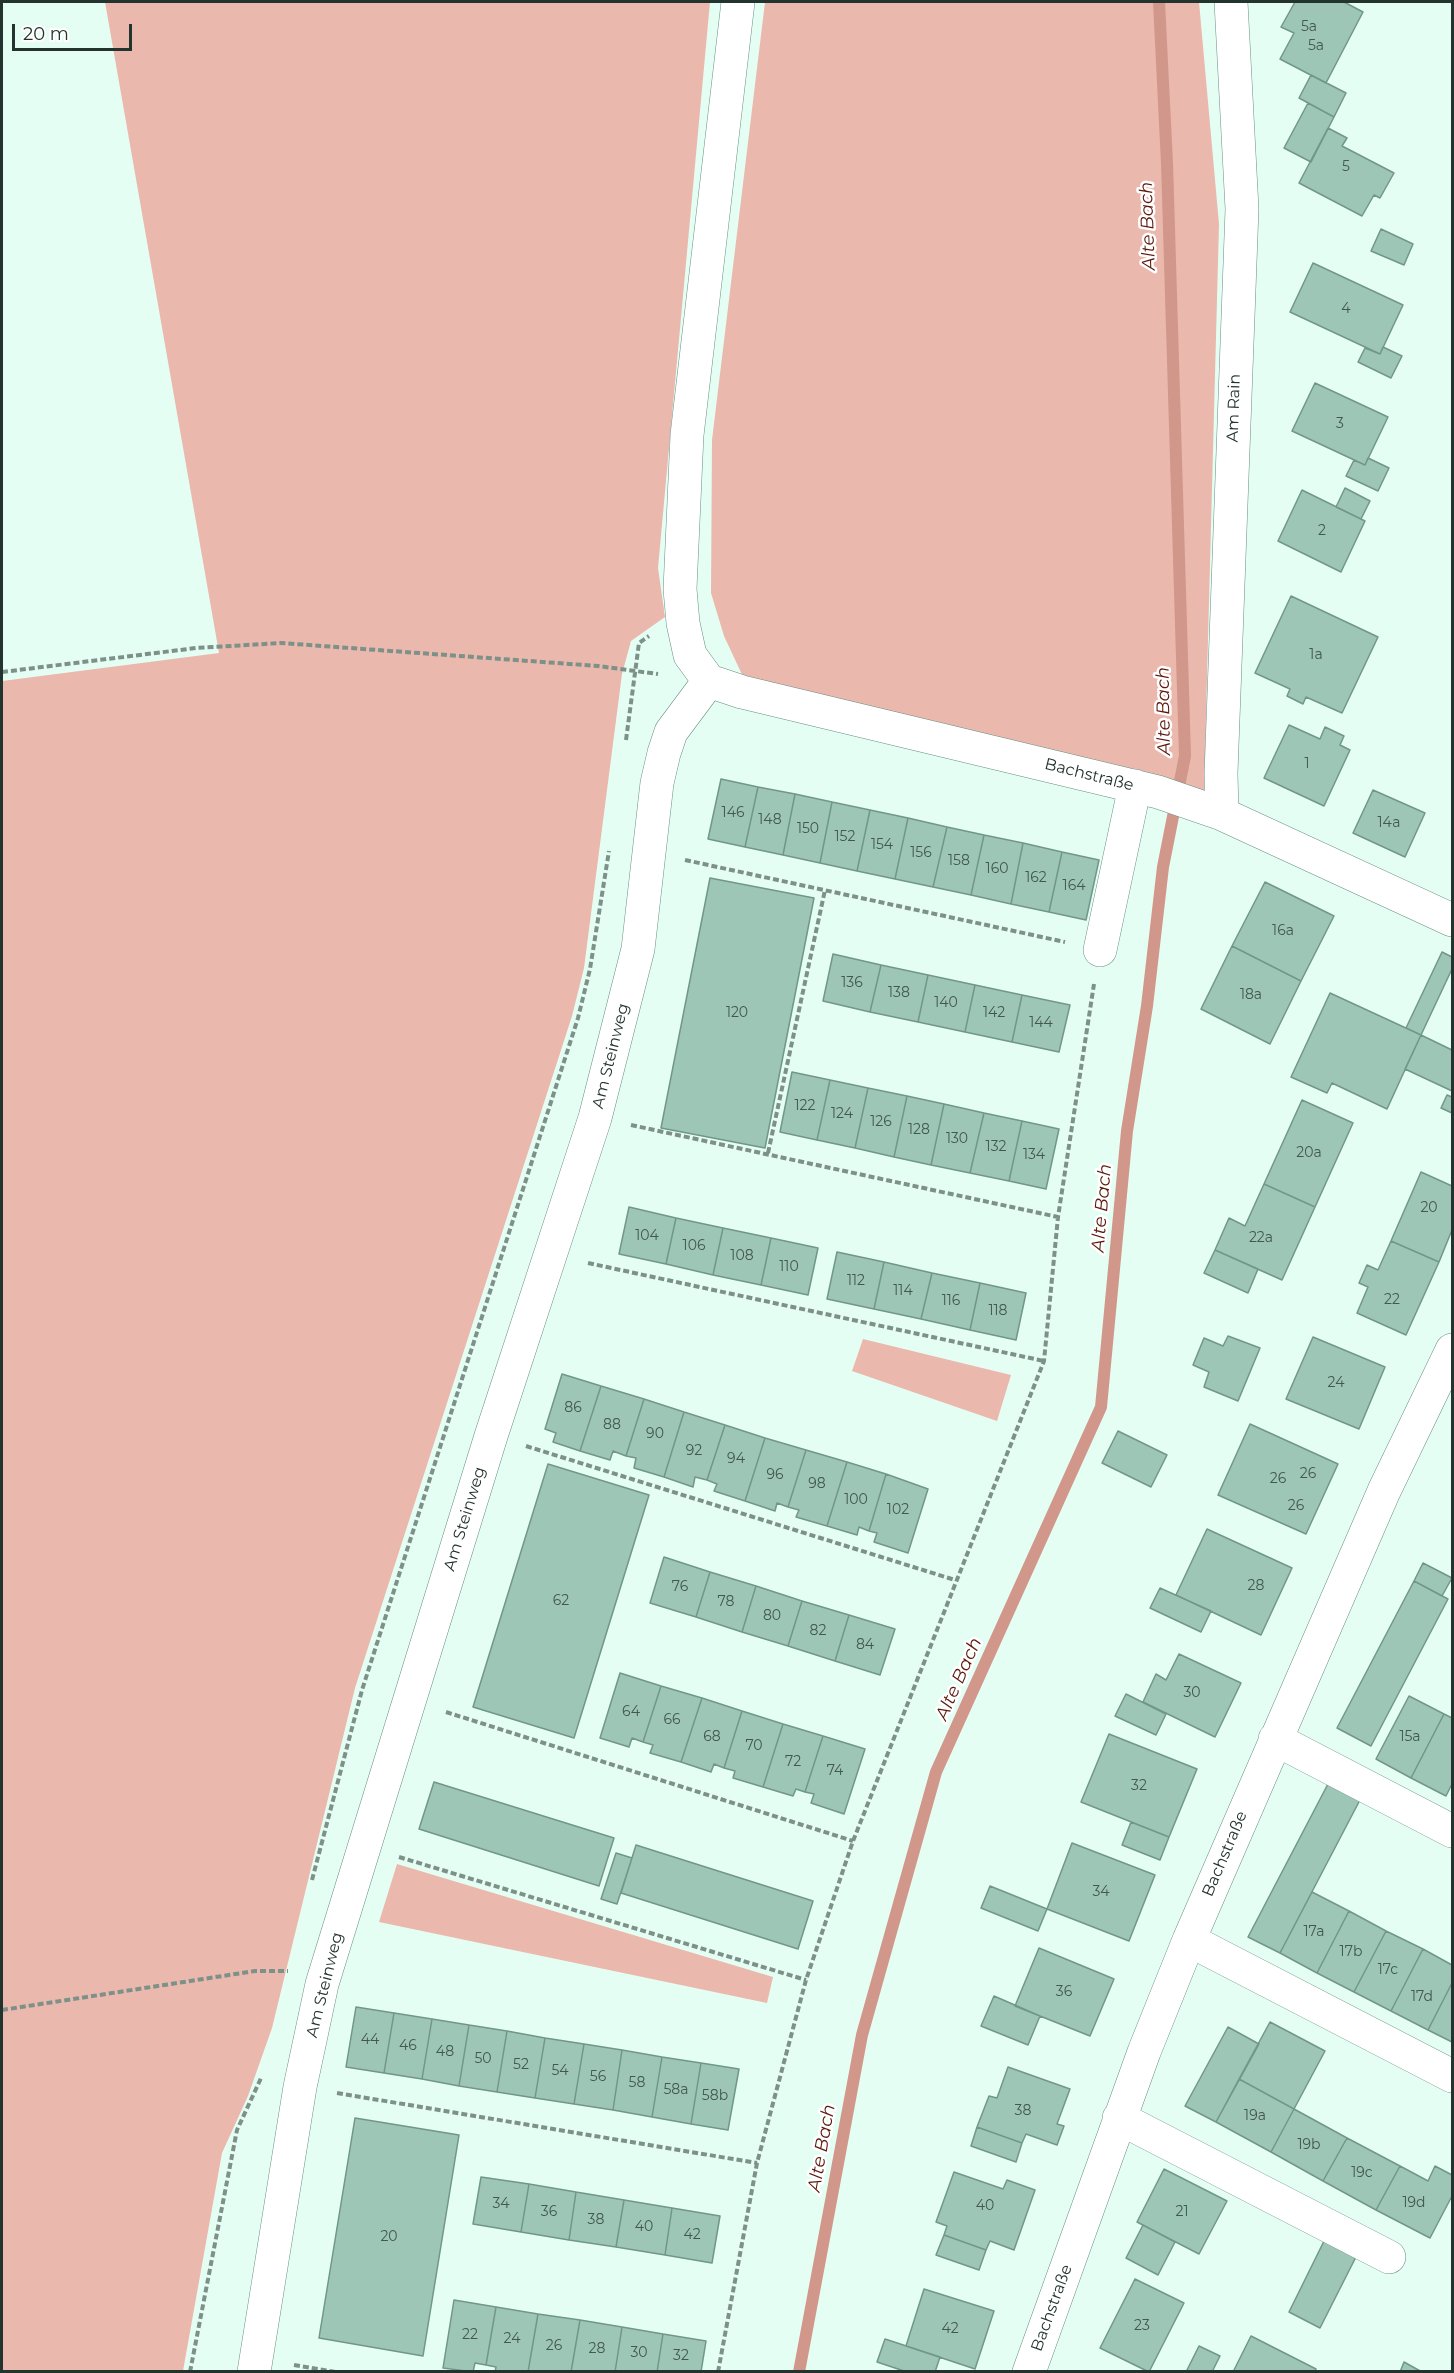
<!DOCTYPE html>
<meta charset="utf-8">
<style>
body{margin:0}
#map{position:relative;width:1454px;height:2373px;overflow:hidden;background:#e5fef4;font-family:Montserrat,sans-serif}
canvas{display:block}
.frame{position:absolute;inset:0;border:3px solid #23332e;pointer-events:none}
.scale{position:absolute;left:12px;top:24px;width:120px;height:27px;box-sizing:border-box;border:3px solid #23332e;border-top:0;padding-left:8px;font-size:18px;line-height:21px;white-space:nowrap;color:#23332e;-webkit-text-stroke:4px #fff;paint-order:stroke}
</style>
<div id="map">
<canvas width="1454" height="2373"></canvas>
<div class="frame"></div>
<div class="scale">20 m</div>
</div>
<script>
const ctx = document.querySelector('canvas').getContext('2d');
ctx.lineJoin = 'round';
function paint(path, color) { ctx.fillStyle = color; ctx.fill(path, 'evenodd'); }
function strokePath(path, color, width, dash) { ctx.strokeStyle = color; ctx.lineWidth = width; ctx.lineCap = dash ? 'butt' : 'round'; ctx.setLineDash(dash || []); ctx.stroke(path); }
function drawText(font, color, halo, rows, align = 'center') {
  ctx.font = font + ' Montserrat,sans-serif'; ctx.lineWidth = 5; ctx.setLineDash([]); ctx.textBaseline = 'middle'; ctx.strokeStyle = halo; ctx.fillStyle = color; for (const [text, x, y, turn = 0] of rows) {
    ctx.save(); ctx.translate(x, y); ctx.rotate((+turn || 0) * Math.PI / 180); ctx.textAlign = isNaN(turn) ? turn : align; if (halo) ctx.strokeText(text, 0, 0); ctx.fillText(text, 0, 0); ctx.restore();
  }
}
paint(new Path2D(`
 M105 2H710L658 568 665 617 631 641 622 674 584 968 572 1016 355 1688 272 2028 248 2096 222 2153 183 2371 2 2372V681L219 653Z
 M765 2H1199L1219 224 1204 791 745 681 724 636 711 593 712 440Z
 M863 1339 1011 1375 997 1421 852 1371Z
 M397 1864 773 1977 767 2003 379 1922Z`), '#ebb8ad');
strokePath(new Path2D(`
 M799 2372 862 2035 936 1772 1101 1407 1127 1131 1147 1006 1163 867 1185 756 1167 163 1159 2`), '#d1978a', 12);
const building = new Path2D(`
 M1295 2H1344L1363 12 1326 83 1280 59 1294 33 1281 27Z
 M1311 75 1346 93 1334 117 1299 98Z
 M1308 103 1334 117 1311 162 1284 148Z
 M1328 128 1347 138 1342 146 1394 173 1380 198 1374 195 1362 216 1299 183Z
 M1381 229 1413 244 1404 265 1371 251Z
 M1313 263 1403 305 1380 354 1290 312Z
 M1383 347 1402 356 1391 378 1358 362 1365 348 1380 354Z
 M1315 383 1388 417 1365 465 1292 431Z
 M1368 458 1389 468 1378 491 1346 476 1354 460 1365 465Z
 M1345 488 1370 501 1361 519 1336 507Z
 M1302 490 1365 521 1341 572 1278 541Z
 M1291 596 1378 637 1342 713 1306 697 1303 704 1287 696 1290 689 1255 673Z
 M1289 725 1320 739 1325 727 1344 736 1340 745 1350 750 1324 806 1264 778Z
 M721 779 758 787 745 847 708 839Z
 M758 787 795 794 783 855 745 847Z
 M1373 790 1425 813 1405 857 1353 833Z
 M795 794 832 802 820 863 783 855Z
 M832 802 870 810 857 871 820 863Z
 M870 810 908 818 895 879 857 871Z
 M908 818 947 827 933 887 895 879Z
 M947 827 984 835 971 895 933 887Z
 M984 835 1023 843 1011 904 971 895Z
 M1023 843 1062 852 1049 912 1011 904Z
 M1062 852 1099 860 1086 920 1049 912Z
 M710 878 814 898 765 1148 661 1128Z
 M1265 882 1334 916 1301 981 1232 946Z
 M1232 946 1301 981 1270 1044 1201 1009Z
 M1442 952 1452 957V969L1421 1035 1406 1028Z
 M833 954 881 965 870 1012 823 1001Z
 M881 965 928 975 918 1022 870 1012Z
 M928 975 975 985 965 1032 918 1022Z
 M975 985 1022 995 1012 1042 965 1032Z
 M1330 993 1421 1035 1387 1109 1332 1083 1327 1093 1291 1077Z
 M1022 995 1070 1005 1059 1052 1012 1042Z
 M1421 1035 1452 1050V1091L1405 1069Z
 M792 1072 830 1080 817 1140 780 1132Z
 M830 1080 868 1088 855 1148 817 1140Z
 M868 1088 907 1096 894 1157 855 1148Z
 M1447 1095 1452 1097V1113L1441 1108Z
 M907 1096 944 1104 931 1165 894 1157Z
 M1302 1100 1353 1123 1315 1207 1264 1184Z
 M944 1104 984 1113 970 1173 931 1165Z
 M984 1113 1022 1121 1009 1181 970 1173Z
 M1022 1121 1059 1129 1046 1189 1009 1181Z
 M1421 1172 1452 1186V1230L1439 1262 1391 1241Z
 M1264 1184 1315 1207 1282 1280 1215 1250 1229 1218 1245 1226Z
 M629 1207 676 1218 666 1264 619 1254Z
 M676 1218 723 1228 713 1275 666 1264Z
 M723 1228 771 1238 761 1285 713 1275Z
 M771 1238 818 1248 808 1295 761 1285Z
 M1391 1241 1439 1262 1406 1335 1357 1313 1368 1287 1359 1283 1367 1265 1378 1270Z
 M1215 1250 1258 1269 1248 1293 1204 1273Z
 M837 1252 884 1262 874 1309 827 1299Z
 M884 1262 932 1273 921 1319 874 1309Z
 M932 1273 980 1283 970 1330 921 1319Z
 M980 1283 1026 1293 1016 1340 970 1330Z
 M1228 1336 1260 1348 1238 1401 1204 1387 1209 1372 1193 1365 1204 1338 1223 1346Z
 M1313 1337 1385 1367 1359 1429 1286 1399Z
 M562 1374 601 1386 580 1451 553 1442 556 1433 545 1429Z
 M601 1386 644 1399 626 1456 613 1451 610 1460 580 1451Z
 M644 1399 684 1412 664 1477 634 1468 636 1458 626 1456Z
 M684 1412 725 1425 707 1480 695 1477 693 1487 664 1477Z
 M1250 1424 1338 1464 1306 1534 1218 1495Z
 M725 1425 765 1438 745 1501 714 1491 717 1484 707 1480Z
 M1118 1431 1167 1455 1151 1487 1102 1463Z
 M765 1438 806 1450 788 1507 777 1503 775 1511 745 1501Z
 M806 1450 847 1462 827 1526 796 1517 799 1510 788 1507Z
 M847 1462 886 1474 869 1531 859 1527 857 1535 827 1526Z
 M548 1464 649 1495 574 1738 473 1707Z
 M886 1474 928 1489 908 1553 874 1542 877 1533 869 1531Z
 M1207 1529 1292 1568 1261 1635 1176 1595Z
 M664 1557 710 1572 696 1617 650 1603Z
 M1423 1563 1452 1578 1442 1596 1414 1581Z
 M710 1572 756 1586 742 1632 696 1617Z
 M1414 1581 1448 1599 1371 1746 1337 1728Z
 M756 1586 802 1601 788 1646 742 1632Z
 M1160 1588 1211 1611 1201 1632 1150 1608Z
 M802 1601 849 1615 835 1661 788 1646Z
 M849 1615 895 1629 880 1675 835 1661Z
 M1179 1654 1241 1683 1215 1737 1143 1702 1156 1674 1166 1680Z
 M620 1673 661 1686 643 1742 632 1738 629 1747 600 1738Z
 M661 1686 702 1698 681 1762 650 1753 653 1745 643 1742Z
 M1126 1694 1166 1714 1156 1735 1115 1716Z
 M1409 1696 1444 1714 1411 1778 1376 1759Z
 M702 1698 742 1711 724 1768 714 1764 711 1772 681 1762Z
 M742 1711 783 1724 763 1787 733 1778 735 1771 724 1768Z
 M1444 1714 1452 1718V1784L1446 1796 1411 1778Z
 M783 1724 823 1736 805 1792 796 1789 793 1796 763 1787Z
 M1109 1734 1197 1769 1169 1837 1081 1802Z
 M823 1736 865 1749 844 1814 811 1803 814 1794 805 1792Z
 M434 1782 614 1838 599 1886 419 1829Z
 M1329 1782 1361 1798 1280 1953 1248 1937Z
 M1131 1822 1169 1837 1160 1860 1122 1845Z
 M1072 1843 1155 1875 1129 1941 1047 1909Z
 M636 1845 813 1901 798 1949 621 1893Z
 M616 1853 632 1858 617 1904 601 1899Z
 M990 1886 1047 1909 1038 1931 981 1908Z
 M1312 1892 1349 1911 1317 1973 1280 1953Z
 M1349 1911 1386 1931 1354 1992 1317 1973Z
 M1386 1931 1423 1949 1391 2011 1354 1992Z
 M1039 1948 1114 1979 1090 2036 1015 2006Z
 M1423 1949 1452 1965V1983L1428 2030 1391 2011Z
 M1452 1983V2042L1428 2030Z
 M994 1996 1040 2016 1028 2045 981 2026Z
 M356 2007 394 2013 384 2073 346 2067Z
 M394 2013 432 2019 422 2079 384 2073Z
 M432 2019 469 2025 459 2086 422 2079Z
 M1270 2022 1325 2051 1294 2109 1239 2079Z
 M469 2025 507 2031 497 2092 459 2086Z
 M1228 2027 1259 2044 1216 2122 1185 2106Z
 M507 2031 545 2038 535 2098 497 2092Z
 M545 2038 584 2044 574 2104 535 2098Z
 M584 2044 622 2050 613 2110 574 2104Z
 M622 2050 662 2057 652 2117 613 2110Z
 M662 2057 701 2063 691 2124 652 2117Z
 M701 2063 739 2069 728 2130 691 2124Z
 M1008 2067 1070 2089 1057 2124 1064 2126 1057 2145 1026 2134 1022 2143 977 2127 989 2096 997 2098Z
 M1239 2079 1294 2109 1271 2152 1216 2122Z
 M1294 2109 1347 2138 1323 2181 1271 2152Z
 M355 2118 459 2135 423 2356 319 2338Z
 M977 2127 1022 2143 1016 2162 971 2146Z
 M1347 2138 1400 2166 1376 2210 1323 2181Z
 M1400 2166 1428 2181 1435 2166 1452 2175V2196L1430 2238 1376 2210Z
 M1164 2169 1227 2201 1199 2254 1137 2222Z
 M954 2172 1003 2189 1007 2180 1035 2190 1014 2250 990 2241 986 2250 944 2235 947 2226 936 2222Z
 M481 2177 529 2184 521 2232 473 2224Z
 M529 2184 576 2192 569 2240 521 2232Z
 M576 2192 624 2200 616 2247 569 2240Z
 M624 2200 672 2208 665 2255 616 2247Z
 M672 2208 720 2216 712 2263 665 2255Z
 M1143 2225 1175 2242 1158 2275 1126 2258Z
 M1328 2233 1360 2249 1320 2328 1289 2312Z
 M944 2235 986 2250 979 2270 936 2255Z
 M1135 2279 1184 2303 1149 2372 1100 2348Z
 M924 2289 994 2311 975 2369 906 2346Z
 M454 2300 496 2307 486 2365 475 2363 473 2372 443 2368Z
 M496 2307 538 2314 528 2372H495L496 2367 486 2365Z
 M538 2314 580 2320 571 2372H528Z
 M580 2320 622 2327 615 2372H571Z
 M622 2327 663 2334 657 2372H615Z
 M663 2334 706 2341 701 2372H657Z
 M1251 2336 1316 2369 1315 2372H1233Z
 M885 2339 940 2357 935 2372H907L877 2362Z
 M1199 2346 1220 2356 1212 2372H1186Z
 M1404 2362 1422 2372H1400Z`);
paint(building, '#9ec6b7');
strokePath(building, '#709789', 1.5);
const minor = new Path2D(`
 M709 681 742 692 1158 792 1222 814 1452 920
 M709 681 690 655 683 623 680 589 687 435 738 2
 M1222 814 1221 773 1242 209 1231 2
 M1100 950 1135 786
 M1275 1739 1452 1831
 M1189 1940 1452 2076
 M1119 2118 1389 2257
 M254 2372 300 2087 322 1984 491 1436 595 1118 638 949 657 783 664 753 671 732 709 681
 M1029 2372 1144 2052 1189 1940 1384 1491 1452 1350`);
strokePath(minor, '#698f82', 34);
strokePath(new Path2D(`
 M2 672 196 648 281 643 598 666 658 674
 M626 740 639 643 649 636
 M685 860 1065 942
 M631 1125 1058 1217
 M768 1153 825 890
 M588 1263 1044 1361
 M526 1446 955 1580
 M446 1712 853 1841
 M399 1857 806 1980
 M312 1880 362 1690 578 1018 590 969 609 851
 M2 2010 255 1971H288
 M337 2093 757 2163
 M294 2365 336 2372
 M190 2372 237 2130 262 2076
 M718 2372 757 2163 806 1980 853 1841 1044 1361 1058 1217 1094 984`), '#7d9189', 4, [6, 3]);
strokePath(minor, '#fff', 33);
drawText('14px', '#425850', null, [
 ["5a",1309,27],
 ["5a",1316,46],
 ["5",1346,167],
 ["4",1346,309],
 ["3",1340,424],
 ["2",1322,531],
 ["1a",1316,655],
 ["1",1307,764],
 ["146",733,813],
 ["148",770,820],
 ["14a",1389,823],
 ["150",808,829],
 ["152",845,837],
 ["154",882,845],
 ["156",921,853],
 ["158",959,861],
 ["160",997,869],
 ["162",1036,878],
 ["164",1074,886],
 ["16a",1283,931],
 ["136",852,983],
 ["138",899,993],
 ["18a",1251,995],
 ["140",946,1003],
 ["120",737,1013],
 ["142",994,1013],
 ["144",1041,1023],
 ["122",805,1106],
 ["124",842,1114],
 ["126",881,1122],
 ["128",919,1130],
 ["130",957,1139],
 ["132",996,1147],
 ["20a",1309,1153],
 ["134",1034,1155],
 ["20",1429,1208],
 ["104",647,1236],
 ["22a",1261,1238],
 ["106",694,1246],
 ["108",742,1256],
 ["110",789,1267],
 ["112",856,1281],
 ["114",903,1291],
 ["22",1392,1300],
 ["116",951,1301],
 ["118",998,1311],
 ["24",1336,1383],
 ["86",573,1408],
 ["88",612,1425],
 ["90",655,1434],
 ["92",694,1451],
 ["94",736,1459],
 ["26",1308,1474],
 ["96",775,1475],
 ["26",1278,1479],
 ["98",817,1484],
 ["100",856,1500],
 ["26",1296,1506],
 ["102",898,1510],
 ["28",1256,1586],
 ["76",680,1587],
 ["62",561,1601],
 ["78",726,1602],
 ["80",772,1616],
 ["82",818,1631],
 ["84",865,1645],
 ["30",1192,1693],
 ["64",631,1712],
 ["66",672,1720],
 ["68",712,1737],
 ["15a",1410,1737],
 ["70",754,1746],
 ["72",793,1762],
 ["74",835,1771],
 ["32",1139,1786],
 ["34",1101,1892],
 ["17a",1314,1932],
 ["17b",1351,1952],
 ["17c",1388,1970],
 ["36",1064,1992],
 ["17d",1422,1997],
 ["44",370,2040],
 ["46",408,2046],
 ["48",445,2052],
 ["50",483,2059],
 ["52",521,2065],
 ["54",560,2071],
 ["56",598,2077],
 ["58",637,2083],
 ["58a",676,2090],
 ["58b",715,2096],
 ["38",1023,2111],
 ["19a",1255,2116],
 ["19b",1309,2145],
 ["19c",1362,2173],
 ["19d",1414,2203],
 ["34",501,2204],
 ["40",985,2206],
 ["36",549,2212],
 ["21",1182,2212],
 ["38",596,2220],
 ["40",644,2227],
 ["42",692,2235],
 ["20",389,2237],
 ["23",1142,2326],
 ["42",950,2329],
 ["22",470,2335],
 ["24",512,2339],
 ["26",554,2346],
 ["28",597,2349],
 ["30",639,2353],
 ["32",681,2356]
]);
drawText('16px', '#23332e', '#fff', [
 ["Am Rain",1234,408,-88],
 ["Bachstraße",1089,775,14],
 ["Am Steinweg",611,1056,-76],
 ["Am Steinweg",465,1519,-73],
 ["Bachstraße",1225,1854,-67],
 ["Am Steinweg",325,1985,-76],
 ["Bachstraße",1052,2308,-70]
]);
drawText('italic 18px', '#5d180b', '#fff', [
 ["Alte Bach",1148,226,-92],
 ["Alte Bach",1164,711,-91],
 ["Alte Bach",1102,1208,-85],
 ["Alte Bach",959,1679,-66],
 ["Alte Bach",822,2148,-80]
]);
</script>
